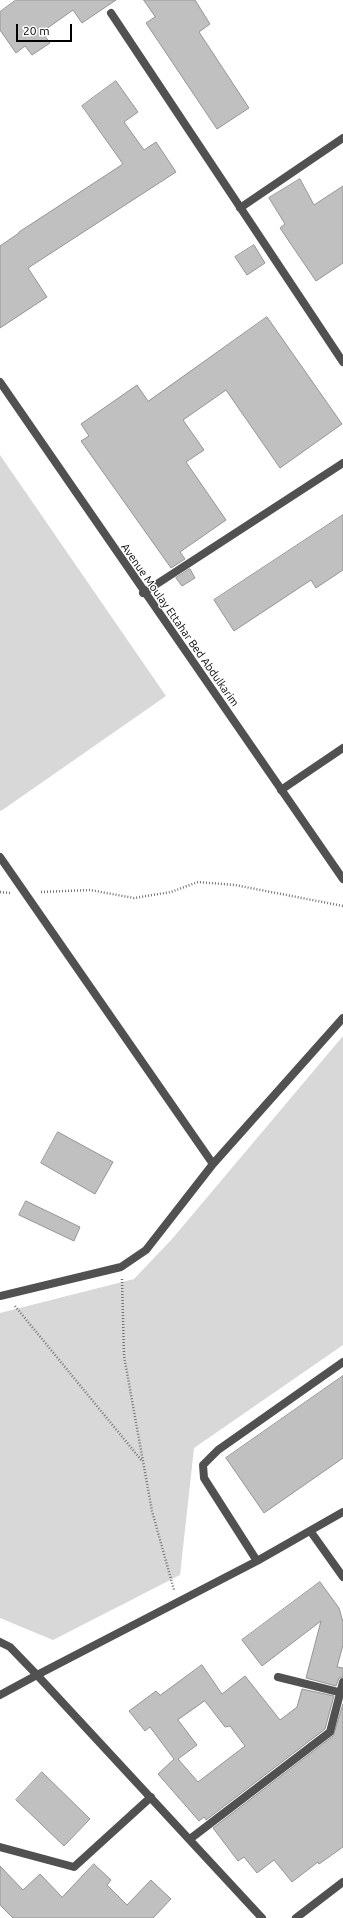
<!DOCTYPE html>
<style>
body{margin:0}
#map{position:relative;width:343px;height:1918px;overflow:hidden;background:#fff;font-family:Ubuntu,sans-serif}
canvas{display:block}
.scale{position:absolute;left:16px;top:24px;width:56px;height:18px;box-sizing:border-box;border:2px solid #000;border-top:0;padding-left:5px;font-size:12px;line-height:14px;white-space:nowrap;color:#000;-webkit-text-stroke:3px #fff;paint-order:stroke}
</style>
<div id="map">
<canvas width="343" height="1918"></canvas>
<div class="scale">20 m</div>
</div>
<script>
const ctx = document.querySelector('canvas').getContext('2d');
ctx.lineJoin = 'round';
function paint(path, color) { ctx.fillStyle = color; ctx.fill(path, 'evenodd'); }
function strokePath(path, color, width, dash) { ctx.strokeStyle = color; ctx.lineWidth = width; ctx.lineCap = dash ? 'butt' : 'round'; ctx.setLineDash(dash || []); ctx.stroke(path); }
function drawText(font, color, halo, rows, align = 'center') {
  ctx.font = font + ' Ubuntu,sans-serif'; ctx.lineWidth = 3; ctx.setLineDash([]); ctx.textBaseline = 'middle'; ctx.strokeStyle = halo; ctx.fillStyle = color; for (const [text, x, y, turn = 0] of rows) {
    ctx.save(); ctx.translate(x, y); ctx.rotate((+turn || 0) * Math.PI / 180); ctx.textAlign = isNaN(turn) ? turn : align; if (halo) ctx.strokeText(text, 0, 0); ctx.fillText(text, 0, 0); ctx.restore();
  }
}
paint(new Path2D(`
 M0 455 166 696 1 811 0 810Z
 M343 1036V1345L194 1448 180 1575 53 1640 0 1618V1313L134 1279 172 1239Z`), '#d8d8d8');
const building = new Path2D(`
 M16 0H116L82 23 73 10 42 32 50 43 32 55 25 46 16 53 0 30V12Z
 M144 0H195L210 24 199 32 249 108 217 129 146 23 155 17Z
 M116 81 138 112 124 122 144 150 156 142 176 172 28 268 47 297 0 328V246L19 233V232L123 164 82 106Z
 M300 179 314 205 343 186V263L316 281 280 228 285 224 269 198Z
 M254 245 265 263 247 275 235 257Z
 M267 317 342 424 280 468 226 390 183 420 204 450 186 462 226 520 180 552 185 559 171 568 81 441 89 436 81 424 137 385 148 401Z
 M343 515V570L316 588 311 580 234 631 214 600Z
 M190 569 195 578 182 586 176 578Z
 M58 1132 113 1162 95 1194 41 1163Z
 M26 1201 80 1227 74 1241 19 1215Z
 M343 1376V1458L264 1513 226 1458Z
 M320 1582 339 1608 343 1622V1645L337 1667 343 1668V1677L339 1678 336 1686 306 1678 321 1621 262 1666 242 1640Z
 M202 1665 222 1694 245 1676 280 1720 297 1707 302 1689 334 1696 325 1729 206 1820 204 1817 199 1821 158 1774 174 1759 150 1727 145 1731 129 1711 156 1691 160 1695ZM205 1701 225 1727 230 1726 245 1746 198 1782 178 1759 197 1745 178 1720Z
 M343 1704V1847L319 1864 318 1862 292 1882 274 1860 257 1873 244 1857 238 1861 213 1828 333 1736Z
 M42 1772 90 1819 64 1846 16 1800Z
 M94 1864 111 1880 107 1885 127 1905 151 1880 171 1899 153 1918H13L0 1905V1866L23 1890 40 1874 62 1897Z`);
paint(building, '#c0c0c0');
strokePath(building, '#959595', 1);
strokePath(new Path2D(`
 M0 892 10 893
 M41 892 90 890 134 898 171 892 198 882 235 885 343 906
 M122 1279 124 1356 152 1511 174 1590
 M15 1306 142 1461`), '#737373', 2.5, [1, 2]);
strokePath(new Path2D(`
 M111 13 343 362
 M240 208 343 138
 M281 790 343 748`), '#515151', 8);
strokePath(new Path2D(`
 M143 593 343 463
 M0 857 213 1164 343 1018
 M0 1296 121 1267 146 1250 213 1164
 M311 1532 343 1577
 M257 1561 204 1478 203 1465 218 1450 343 1362
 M0 1642 10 1647 37 1675 257 1561 343 1512
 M278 1677 343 1693
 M0 1695 37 1675 262 1918
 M190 1839 330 1732 343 1682
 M0 1847 74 1867 151 1797
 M296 1918 343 1882`), '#515151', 8);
strokePath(new Path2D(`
 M0 382 343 879`), '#515151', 8);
drawText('11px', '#000', '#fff', [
 ["Avenue Moulay Ettahar Bed Abdulkarim",180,625,55]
]);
</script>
